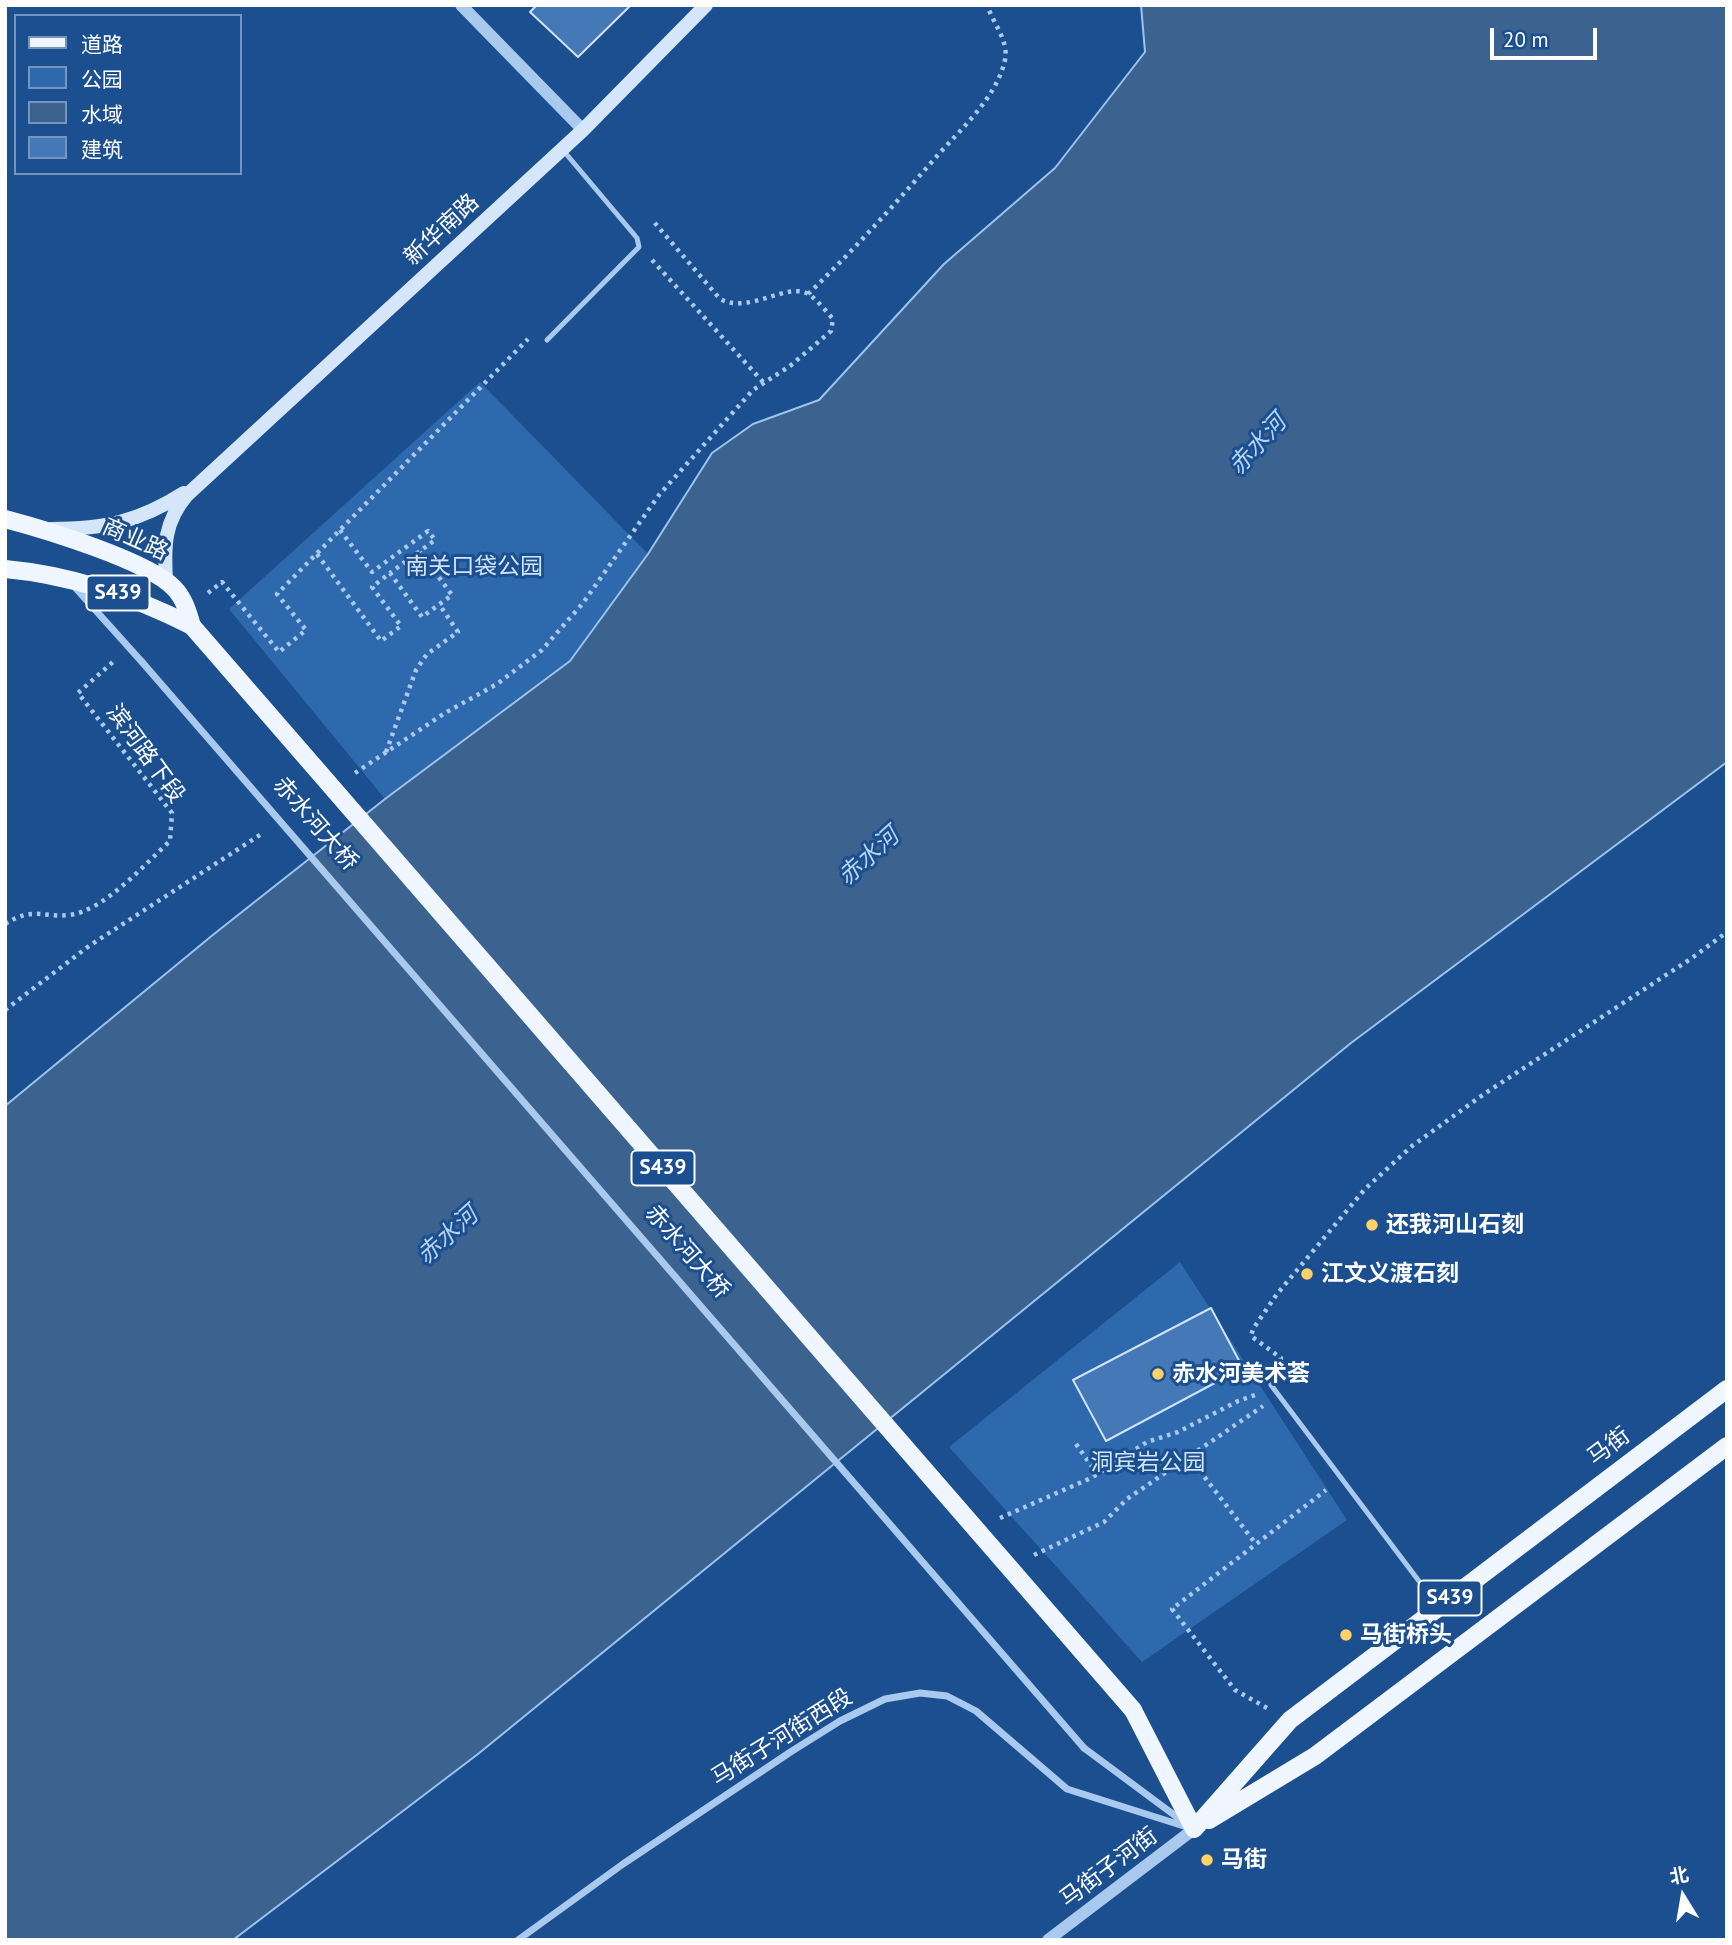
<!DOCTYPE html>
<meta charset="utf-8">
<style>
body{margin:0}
#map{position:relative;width:1732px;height:1945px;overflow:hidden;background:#1b4f8f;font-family:"PT Sans","Noto Sans SC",sans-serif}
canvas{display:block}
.frame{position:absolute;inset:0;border:7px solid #fff;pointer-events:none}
.legend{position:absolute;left:14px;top:14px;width:228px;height:161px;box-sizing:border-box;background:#1b4f8f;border:2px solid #7695bc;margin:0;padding:9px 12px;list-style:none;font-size:21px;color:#fff}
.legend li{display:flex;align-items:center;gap:14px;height:35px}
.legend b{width:35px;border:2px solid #7695bc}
.north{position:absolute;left:1648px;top:1861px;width:70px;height:70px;-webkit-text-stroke:5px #1b4f8f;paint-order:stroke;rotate:349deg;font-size:19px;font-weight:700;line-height:28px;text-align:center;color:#fff}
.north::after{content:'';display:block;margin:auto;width:24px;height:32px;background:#fff;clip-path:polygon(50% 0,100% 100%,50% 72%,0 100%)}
.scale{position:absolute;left:1490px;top:28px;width:107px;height:32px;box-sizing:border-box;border:4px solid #fff;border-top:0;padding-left:9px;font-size:21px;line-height:24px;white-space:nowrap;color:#fff;-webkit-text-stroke:5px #1b4f8f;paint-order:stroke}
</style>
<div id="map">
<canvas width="1732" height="1945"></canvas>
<div class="frame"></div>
<ul class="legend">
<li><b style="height:9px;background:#f0f6ff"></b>道路</li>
<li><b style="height:19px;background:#2e69ad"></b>公园</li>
<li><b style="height:19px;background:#3c6290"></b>水域</li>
<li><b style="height:19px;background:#4478b7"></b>建筑</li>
</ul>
<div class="north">北</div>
<div class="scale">20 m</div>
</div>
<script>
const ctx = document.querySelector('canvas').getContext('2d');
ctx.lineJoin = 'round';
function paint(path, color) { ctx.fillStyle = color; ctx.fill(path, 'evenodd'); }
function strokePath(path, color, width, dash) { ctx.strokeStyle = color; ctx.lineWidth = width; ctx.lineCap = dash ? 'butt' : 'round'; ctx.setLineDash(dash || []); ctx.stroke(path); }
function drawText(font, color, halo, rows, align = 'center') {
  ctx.font = font + ' "PT Sans","Noto Sans SC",sans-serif'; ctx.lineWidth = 6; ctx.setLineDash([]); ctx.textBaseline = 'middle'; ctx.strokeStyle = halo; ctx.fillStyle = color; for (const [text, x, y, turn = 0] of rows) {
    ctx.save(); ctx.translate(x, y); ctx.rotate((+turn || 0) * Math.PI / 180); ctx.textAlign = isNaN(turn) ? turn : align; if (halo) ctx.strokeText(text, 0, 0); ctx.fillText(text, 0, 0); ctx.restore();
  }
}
paint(new Path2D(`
 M480 382 648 554 570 661 385 799 229 609Z
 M1180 1262 1347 1520 1142 1662 949 1447Z`), '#2e69ad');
const water = new Path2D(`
 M1141 5H1727V762L1351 1043 478 1754 233 1940H5V1106L214 934 385 799 570 661 648 554 712 453 753 424 819 400 944 264 1055 168 1145 52Z`);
paint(water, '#3c6290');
strokePath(water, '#9cc4f0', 2);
const building = new Path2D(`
 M537 5H631L578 57 530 12Z
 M1211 1308 1243 1368 1106 1441 1073 1380Z`);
paint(building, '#4478b7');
strokePath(building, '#cfe3fa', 2);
strokePath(new Path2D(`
 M652 260 764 383
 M808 294C854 250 895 204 937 156 961 129 997 97 1005 60 1009 41 993 23 987 5
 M340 530 372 572 428 531 435 540 390 573
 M317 554 381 641 401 626 372 587 390 573 422 617 452 595 420 552
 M208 593 222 582 279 652 306 630 277 594 528 339
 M386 752 416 670 427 654 458 632 439 604
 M355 773 445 713 497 684 542 650 583 603 659 495 753 390 790 366 831 331 833 319C826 311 818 301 810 295 788 280 750 315 720 299L654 222
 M5 924C33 906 44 918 69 915 104 911 145 864 170 841L172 813 78 693 114 661
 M5 1010 89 946 263 833
 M1278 1369 1281 1358 1251 1336 1253 1329 1277 1294 1365 1189 1412 1146 1484 1094 1692 958 1727 932
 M1076 1444 1098 1475
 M1189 1457 1256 1544
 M1000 1518 1091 1478 1147 1442 1178 1432 1238 1401 1255 1395
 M1034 1555 1104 1522 1127 1499 1263 1406
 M1267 1708 1235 1690 1172 1609 1326 1490`), '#a9c9ee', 4.5, [3.5, 5]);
strokePath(new Path2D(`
 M547 340 639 247 637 238 562 149
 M1271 1385 1437 1605`), '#a9c9ee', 5);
strokePath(new Path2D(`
 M72 584 142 662
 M1084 1748 1185 1823
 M518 1940 623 1864 792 1751 840 1721 885 1699 920 1693 947 1696 976 1711 1067 1789 1190 1828`), '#a9c9ee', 7);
strokePath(new Path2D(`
 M461 5 583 130
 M1048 1940 1194 1829`), '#a9c9ee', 12);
strokePath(new Path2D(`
 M51 529C105 529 138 522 184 493
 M166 580C164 546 164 522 187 495L583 130 706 5`), '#d6e6fa', 14);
strokePath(new Path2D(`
 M5 519C43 529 149 561 174 588 184 598 188 612 192 626
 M5 569C72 575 133 596 192 626
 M1133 1710 1194 1829
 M1209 1820 1315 1756 1727 1446
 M1194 1829 1290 1720 1727 1389`), '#f0f6ff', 18);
strokePath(new Path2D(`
 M142 662 1084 1748`), '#a9c9ee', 7);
strokePath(new Path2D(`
 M192 626 1133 1710`), '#f0f6ff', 18);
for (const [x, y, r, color] of [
 [1372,1225,7,"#ffd166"],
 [1307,1274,7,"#ffd166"],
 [1158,1374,7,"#ffd166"],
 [1346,1635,7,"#ffd166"],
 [1207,1860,7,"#ffd166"]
]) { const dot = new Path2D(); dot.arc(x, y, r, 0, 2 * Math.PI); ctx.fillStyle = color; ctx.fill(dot); strokePath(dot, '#1b4f8f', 2.5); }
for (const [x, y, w] of [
 [118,593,63],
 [663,1168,63],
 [1450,1598,63]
]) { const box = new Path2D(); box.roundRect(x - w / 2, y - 17.5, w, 35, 5); ctx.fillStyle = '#1b4f8f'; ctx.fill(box); strokePath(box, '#fff', 2); }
drawText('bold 21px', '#fff', null, [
 ["S439",118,593],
 ["S439",663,1168],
 ["S439",1450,1598]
]);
drawText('23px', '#fff', '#1b4f8f', [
 ["新华南路",442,230,-43],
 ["商业路",135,540,24],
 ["滨河路下段",145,754,54],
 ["赤水河大桥",315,824,49],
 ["赤水河大桥",687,1252,49],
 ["马街",1609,1447,-37],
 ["马街子河街西段",782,1738,-32],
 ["马街子河街",1109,1868,-37]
]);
drawText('23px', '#cfe3fa', '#1b4f8f', [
 ["南关口袋公园",474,567],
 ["洞宾岩公园",1148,1463]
]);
drawText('bold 23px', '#fff', '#1b4f8f', [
 ["还我河山石刻",1386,1225],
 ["江文义渡石刻",1321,1274],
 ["赤水河美术荟",1172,1374],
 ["马街桥头",1360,1635],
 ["马街",1221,1860]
], 'left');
drawText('italic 24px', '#b5d3f5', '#1b4f8f', [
 ["赤水河",1258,445,-48],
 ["赤水河",869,857,-42],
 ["赤水河",448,1236,-42]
]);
</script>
